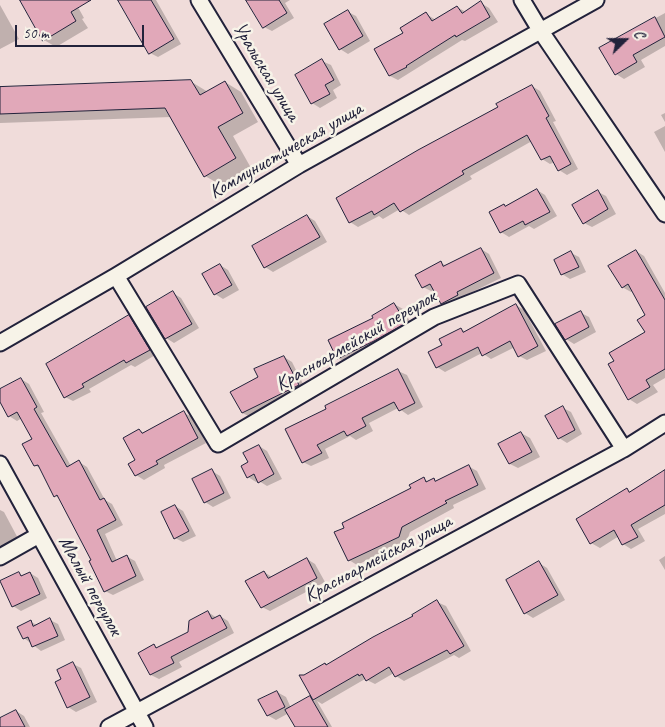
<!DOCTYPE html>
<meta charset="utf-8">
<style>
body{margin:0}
#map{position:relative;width:665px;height:727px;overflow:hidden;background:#f0dcda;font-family:Caveat,sans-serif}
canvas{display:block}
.north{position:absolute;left:600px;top:15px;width:50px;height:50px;-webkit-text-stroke:4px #f7f3e8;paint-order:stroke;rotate:68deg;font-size:14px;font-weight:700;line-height:20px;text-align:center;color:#22223b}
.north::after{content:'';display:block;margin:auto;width:18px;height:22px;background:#22223b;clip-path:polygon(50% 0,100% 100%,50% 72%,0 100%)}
.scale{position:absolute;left:15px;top:25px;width:129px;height:22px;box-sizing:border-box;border:2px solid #22223b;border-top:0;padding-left:6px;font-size:15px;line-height:18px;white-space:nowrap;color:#22223b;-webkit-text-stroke:4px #f7f3e8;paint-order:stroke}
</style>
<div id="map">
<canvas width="665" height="727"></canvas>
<div class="north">С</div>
<div class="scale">50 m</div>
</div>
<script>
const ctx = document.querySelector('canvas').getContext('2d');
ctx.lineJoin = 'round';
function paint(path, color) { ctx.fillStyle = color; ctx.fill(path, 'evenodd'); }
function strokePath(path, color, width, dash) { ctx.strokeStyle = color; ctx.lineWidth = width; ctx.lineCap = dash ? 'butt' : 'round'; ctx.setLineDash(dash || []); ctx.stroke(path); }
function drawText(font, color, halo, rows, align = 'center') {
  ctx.font = font + ' Caveat,sans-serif'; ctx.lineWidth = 5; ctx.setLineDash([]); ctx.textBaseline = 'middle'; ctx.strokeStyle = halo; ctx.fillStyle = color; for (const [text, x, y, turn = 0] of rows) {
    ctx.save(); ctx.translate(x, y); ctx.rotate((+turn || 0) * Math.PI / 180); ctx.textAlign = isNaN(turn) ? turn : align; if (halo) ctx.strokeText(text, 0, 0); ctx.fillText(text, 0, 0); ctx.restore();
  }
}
paint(new Path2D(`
 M21 0H74L84 18 82 19 88 28 56 47 44 40Z
 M124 0H156L181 44 158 57 150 53Z
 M248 0H290L285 3 294 18 272 31 264 27Z
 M481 3 489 8 498 22 465 41 462 40 398 80 390 76 405 33 426 14 436 20 457 7 466 12Z
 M0 5 19 39 0 49Z
 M348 12 356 16 370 41 348 54 340 49Z
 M665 13V46L641 60 645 67 624 79 616 74 601 48Z
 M322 61 331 65 341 85 333 90 337 98 320 108 312 103Z
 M190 81 208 92 225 82 241 92 258 122 233 136 251 168 221 185 205 176 171 117 0 123V88Z
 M532 86 540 91 556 121 553 122 578 169 567 175 559 170 555 162 550 164 542 159 532 141 470 176 472 179 409 215 400 209 383 219 379 216 358 227 350 222 337 199 499 107Z
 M665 113V122L661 115Z
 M665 126V152L654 132Z
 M537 190 545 195 557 216 534 229 529 226 509 237 501 232 504 205 507 207Z
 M598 192 606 196 616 214 592 227 584 223Z
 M307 216 315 221 327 242 273 272 265 267Z
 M481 249 489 254 501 278 464 296 466 300 450 308 442 303 435 290 431 291 423 287 441 263 447 266Z
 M636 251 644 256 665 293V378L653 385 658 392 637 404 629 399 615 361 646 333 647 316 633 291 631 292 622 287Z
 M571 253 579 257 586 272 570 279 562 274Z
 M220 265 228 270 239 290 223 299 215 294Z
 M173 293 181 298 199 328 174 343 166 338Z
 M394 304 403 309 413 327 346 363 338 358 375 319Z
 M516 305 524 310 546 351 527 360 519 356 515 347 491 359 482 353 445 372 437 367 444 345 461 329 466 332Z
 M581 313 589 317 596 332 574 344 566 339Z
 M129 316 137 321 157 354 135 367 131 365 89 389 91 392 73 401 65 397Z
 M284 357 292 362 306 390 251 417 242 413 260 378Z
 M398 371 407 375 423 407 408 415 398 408 369 423 373 431 356 440 350 436 325 449 329 458 311 466 303 462 328 409Z
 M21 379 29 384 44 412 41 413 71 466 79 462 87 467 105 500 112 504 123 525 105 534 117 561 126 556 135 561 144 580 113 595 105 591 93 561 61 499 55 496 41 469 35 465 34 439 22 418 17 421 9 416 0 399V391Z
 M563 408 571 412 582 434 567 443 559 438Z
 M184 413 192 417 206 443 164 465 165 468 144 480 136 475 139 430 144 433Z
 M521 433 530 438 540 457 518 468 510 464Z
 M259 446 267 451 282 479 267 486 259 481 256 482 248 477 250 463Z
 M468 466 477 471 486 489 453 505 454 508 410 532 407 541 357 565 349 560 424 479 429 482 434 480 437 482Z
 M212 471 220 476 231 498 213 507 205 502Z
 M665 472V514L638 529 645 541 631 549 623 544 619 536 600 548 591 543 627 490 631 492Z
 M175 506 183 511 196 536 183 542 175 538Z
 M0 510 4 512 21 544 0 556Z
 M665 556V570L659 560Z
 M307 559 315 564 325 582 270 611 262 607 264 572 272 577Z
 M539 563 547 568 565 600 533 618 525 613Z
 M30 573 38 578 47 598 21 611 13 606 19 574 23 576Z
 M437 602 446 606 471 651 459 658 454 655 404 681 396 676 394 673 375 684 365 679 322 704 317 701 332 727H296L289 713 276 720 267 715 277 692 286 697 291 708 310 698 315 701 302 678 327 666 415 617Z
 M208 612 217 618 220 616 228 621 234 633 179 662 182 667 159 679 151 675 154 646 158 648 189 632Z
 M50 620 58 624 65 640 41 651 24 638 31 622 37 625Z
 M73 664 81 668 97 702 76 712 68 707 63 680Z
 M16 711 24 716 30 727H0Z`), '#0003');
const building = new Path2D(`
 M20 0H91L71 12 76 21 43 41Z
 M118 0H151L174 39 149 54Z
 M246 0H279L287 13 263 28Z
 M481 1 490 17 456 37 455 35 406 66 407 67 389 76 374 49 403 33 400 28 426 12 432 21 457 6 462 13Z
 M348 10 363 36 339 50 324 24Z
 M655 17 665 37 633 55 637 62 615 75 599 48Z
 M322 59 334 80 325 85 330 94 311 104 295 75Z
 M191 80 200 95 225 81 243 113 218 127 236 158 204 177 165 108 0 114V87Z
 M532 85 549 116 546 118 571 164 558 171 550 156 541 160 527 135 462 171 464 174 400 212 394 203 374 215 372 211 349 223 336 198 418 150 498 107 496 104Z
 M537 189 550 212 525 225 523 221 500 233 489 212 504 204 505 206Z
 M598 190 608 209 583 224 572 205Z
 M307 215 320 237 264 268 252 246Z
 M481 248 494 273 457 292 458 295 441 304 430 284 422 288 415 275 441 261 443 266Z
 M636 250 665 300V369L646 380 650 387 628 400 608 364 614 361 609 353 645 332 637 320 645 315 628 284 622 288 608 266Z
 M571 251 579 267 561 275 554 260Z
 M220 264 232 285 214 295 202 274Z
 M173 291 192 324 165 339 146 307Z
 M394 303 406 323 374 341 337 359 328 340 373 318 372 316Z
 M516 304 538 346 518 357 510 341 482 356 478 347 436 368 428 352 442 345 439 339 461 328 463 332Z
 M581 311 589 327 565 340 555 324Z
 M129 315 150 350 126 363 124 360 82 384 84 387 64 398 46 364Z
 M284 356 299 385 242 413 230 392 258 377 254 369Z
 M398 369 415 403 399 411 394 402 362 418 366 426 347 436 344 431 317 445 322 453 302 463 285 429 326 409 325 406Z
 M21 378 37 407 34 409 67 467 79 460 100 500 104 498 116 520 97 530 112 562 127 555 136 576 104 592 89 561 91 560 57 495 54 497 38 465 34 466 22 444 32 439 17 412 8 417 0 402V389Z
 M563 406 575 430 558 439 545 416Z
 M184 411 198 438 156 461 158 464 135 476 128 464 135 460 123 438 139 429 142 433Z
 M521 432 532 452 509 464 498 444Z
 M259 445 274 474 258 483 254 474 247 478 241 466 248 462 243 453Z
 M469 465 478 485 445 501 447 503 402 527 399 537 348 561 334 532 344 528 342 523 411 488 409 485 424 477 426 482 434 478 435 481Z
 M212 469 224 493 204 503 192 479Z
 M665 470V505L631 525 638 537 622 545 614 530 590 544 576 519 627 488 629 492Z
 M175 505 189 531 174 539 161 512Z
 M307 558 317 578 261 608 245 581 264 571 268 578Z
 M539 561 558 595 524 614 506 580Z
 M19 572 21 576 30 572 40 594 12 607 0 581Z
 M437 600 464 646 450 654 447 650 395 677 389 667 366 681 362 674 359 676 358 674 313 700 299 675H304L325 663 326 665 373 637 413 616 412 615Z
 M208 611 212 619 220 615 227 628 171 657 174 663 150 675 138 653 154 644 156 648 188 632 189 621Z
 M50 618 58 636 32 647 28 637 23 639 17 627 31 620 33 626Z
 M73 662 90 697 67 708 55 682 61 679 57 670Z
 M277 691 285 707 267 716 258 700Z
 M310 696 328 727H295L285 710Z
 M16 710 25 727H0V718Z`);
paint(building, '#e1a8b9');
strokePath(building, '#22223b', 1);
const street = new Path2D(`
 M199 0 299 165
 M522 0 540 30 665 214
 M116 276 218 444 434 317 518 284 624 449
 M0 343 116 276 299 165 596 0
 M0 464 145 727
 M0 557 39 535
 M109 727 624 449 665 423`);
strokePath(street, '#22223b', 19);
strokePath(street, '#f7f3e8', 15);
drawText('20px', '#22223b', '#f7f3e8', [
 ["Уральская улица",266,72,59],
 ["Коммунистическая улица",286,151,-30],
 ["Красноармейский переулок",356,341,-30],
 ["Красноармейская улица",378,559,-28],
 ["Малый переулок",90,586,61]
]);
</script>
